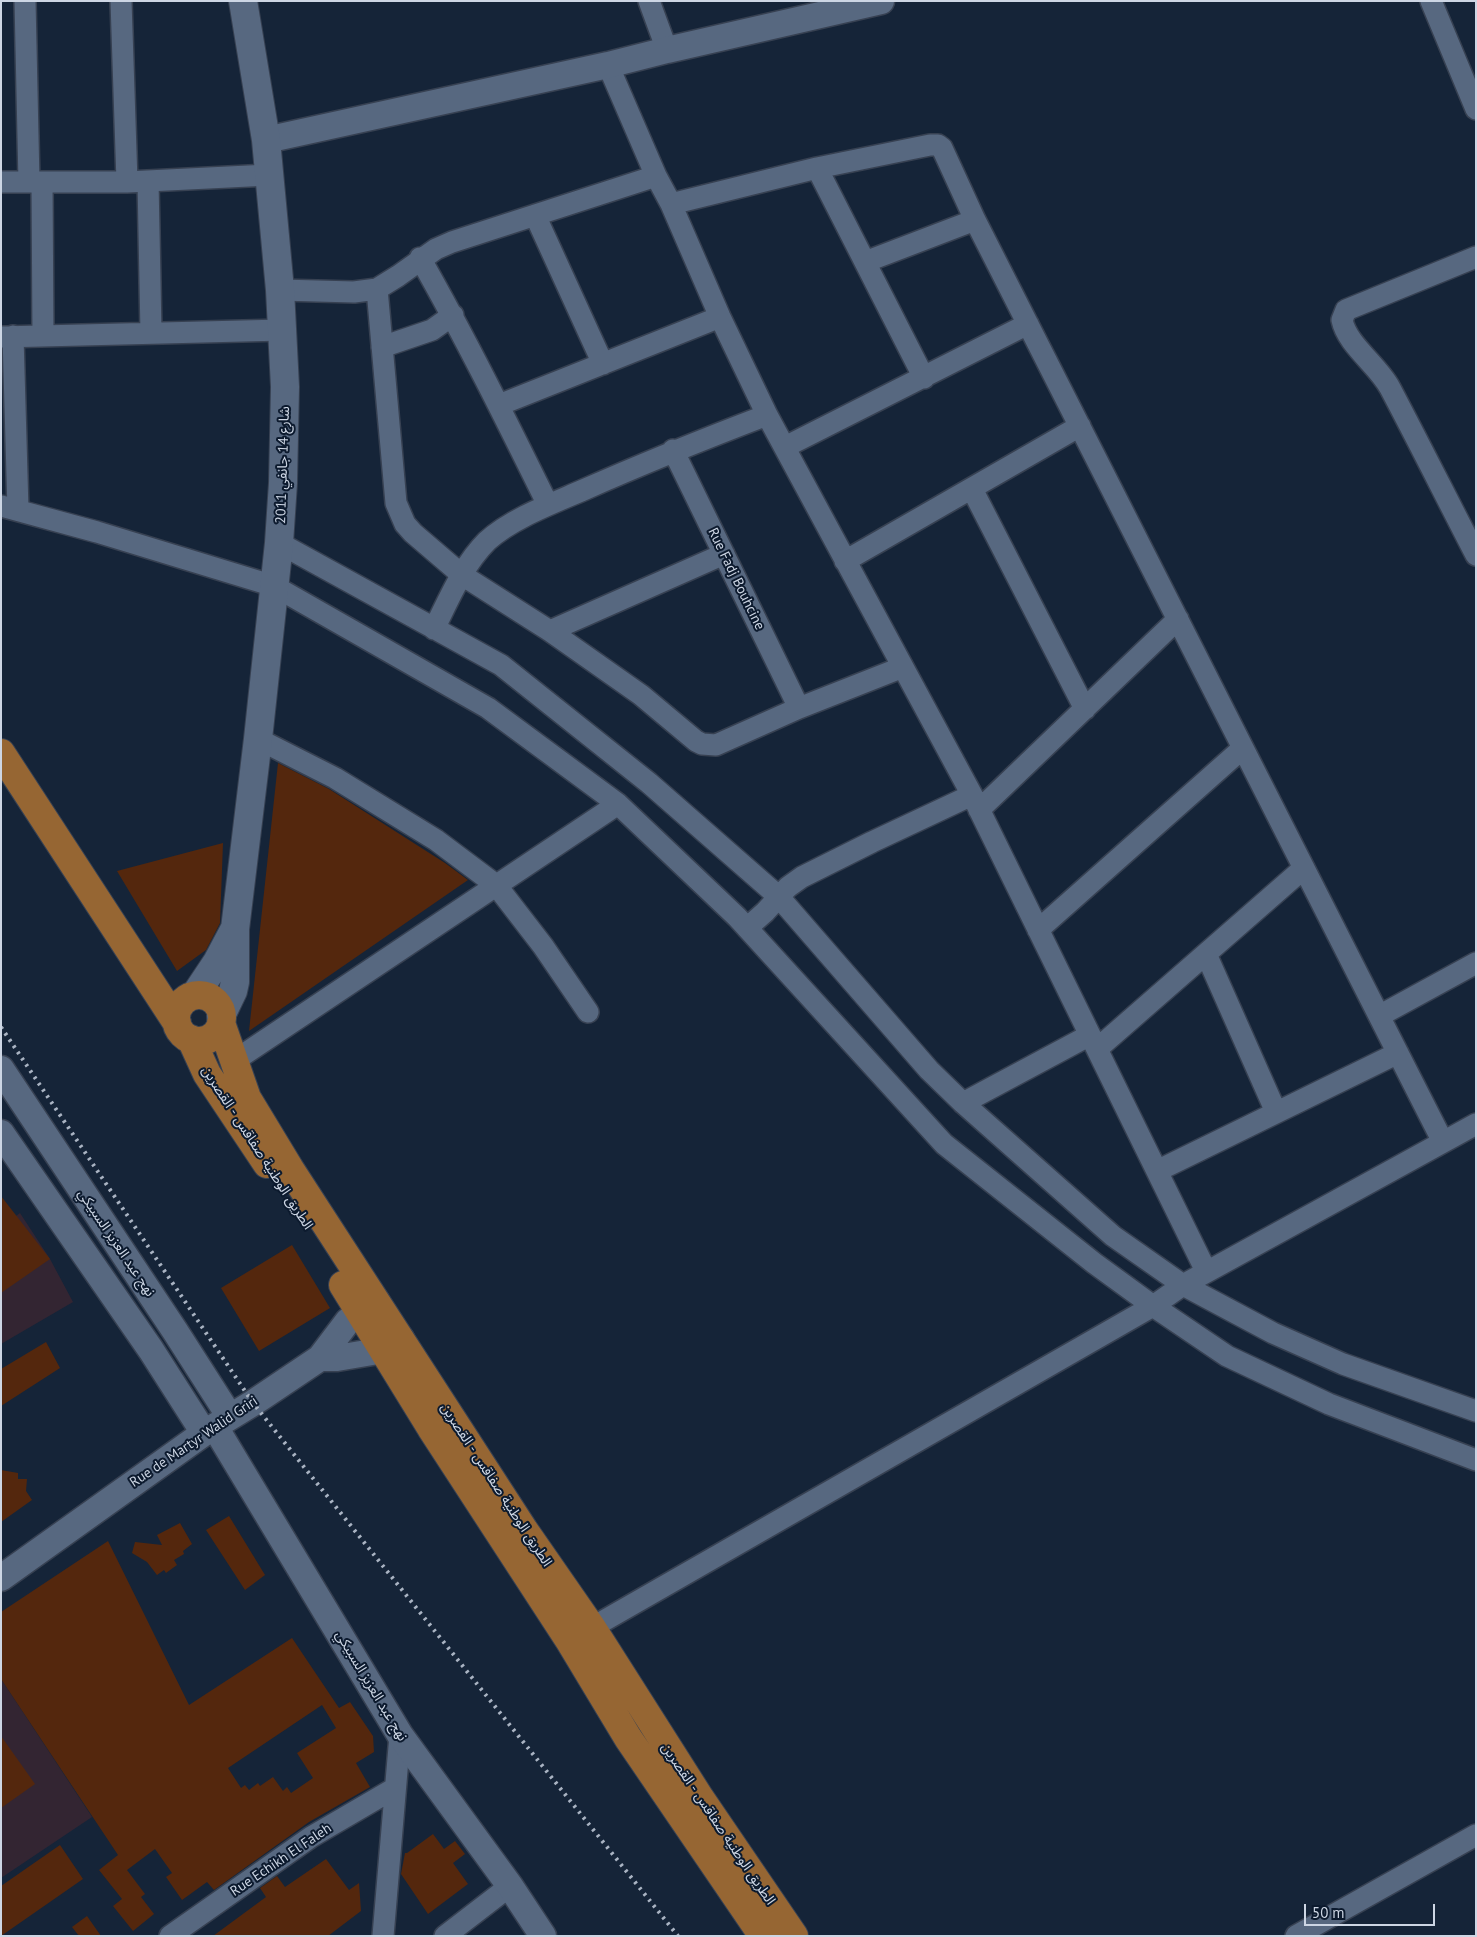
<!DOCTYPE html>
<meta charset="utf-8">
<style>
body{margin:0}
#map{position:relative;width:1477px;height:1937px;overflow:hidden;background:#152438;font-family:"PT Sans",sans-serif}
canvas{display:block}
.frame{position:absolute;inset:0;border:2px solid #cdd6e4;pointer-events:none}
.scale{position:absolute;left:1304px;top:1904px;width:131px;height:22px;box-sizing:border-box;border:2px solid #cdd6e4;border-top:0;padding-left:6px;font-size:15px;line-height:18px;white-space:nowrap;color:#cdd6e4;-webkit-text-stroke:4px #0c1a2e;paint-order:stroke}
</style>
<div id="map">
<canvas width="1477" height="1937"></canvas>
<div class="frame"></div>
<div class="scale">50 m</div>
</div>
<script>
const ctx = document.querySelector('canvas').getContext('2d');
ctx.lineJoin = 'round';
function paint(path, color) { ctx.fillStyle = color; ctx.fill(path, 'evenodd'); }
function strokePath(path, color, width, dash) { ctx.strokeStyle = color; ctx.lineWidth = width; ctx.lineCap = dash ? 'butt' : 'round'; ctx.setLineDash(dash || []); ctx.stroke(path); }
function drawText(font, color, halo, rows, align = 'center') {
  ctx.font = font + ' "PT Sans","Noto Sans Arabic",sans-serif'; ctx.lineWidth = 4; ctx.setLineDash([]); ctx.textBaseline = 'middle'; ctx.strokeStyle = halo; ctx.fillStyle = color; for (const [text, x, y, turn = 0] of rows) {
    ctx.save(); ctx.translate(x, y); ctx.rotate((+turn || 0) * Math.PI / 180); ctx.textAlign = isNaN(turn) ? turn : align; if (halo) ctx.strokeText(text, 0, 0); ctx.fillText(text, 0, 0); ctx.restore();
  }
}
paint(new Path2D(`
 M1 1200 13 1218 20 1213 50 1259 73 1302 1 1344Z
 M1 1679 92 1817 1 1878Z`), '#332532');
paint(new Path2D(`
 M278 763 329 789 445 863 468 880 249 1031Z
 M223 843 220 923 206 950 177 971 117 871Z
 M1 1196 50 1259 1 1293Z
 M292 1245 330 1308 259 1351 221 1288Z
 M46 1342 60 1368 1 1406V1369Z
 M1 1470 18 1473V1479H27L26 1491 32 1500 1 1522Z
 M229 1516 265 1575 245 1590 206 1530Z
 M180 1523 192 1544 183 1551 184 1554 174 1560 177 1565 166 1573 164 1570 157 1575 147 1562 132 1553 135 1542 162 1545 157 1535Z
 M108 1541 189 1705 292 1638 339 1708 350 1702 373 1736 374 1752 356 1763 370 1787 309 1822 214 1890 207 1882 182 1900 166 1877 172 1873 155 1849 127 1870 145 1894 141 1897 154 1914 133 1931 113 1906 122 1899 99 1870 118 1855 1 1679V1612ZM322 1705 336 1728 297 1753 313 1778 291 1793 287 1787 283 1791 273 1777 260 1786 258 1783 249 1790 245 1785 241 1788 228 1768Z
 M1 1736 35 1784 1 1808Z
 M433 1834 444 1849 455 1841 465 1854 453 1863 468 1884 428 1914 401 1874 405 1853H407Z
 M60 1845 83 1879 1 1936V1886Z
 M326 1859 349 1890 359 1883 361 1911 328 1936H213L266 1897 260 1888 277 1876 285 1887Z
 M87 1916 101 1936H79L72 1927Z`), '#54270d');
const minor = new Path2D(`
 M25 1 29 182
 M121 1 127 182
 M649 1 667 50
 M1431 1 1476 109
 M608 65 656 176 671 204 720 317 767 415 972 795 1206 1271
 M817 168 924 378
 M148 181 151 333
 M1 182H127L269 175
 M42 182 43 336
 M671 204 817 168 930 145H938L942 148 975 220 1443 1142
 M535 215 603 364
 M1476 257 1346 310 1342 320C1347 345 1378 365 1390 388 1419 443 1447 499 1476 555
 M420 258C466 339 507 422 548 505
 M865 262 975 220
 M377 289 396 503 405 524 413 533 462 575 550 631 641 695 696 741 702 744 716 745 799 708 903 667
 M280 290 354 292 377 289 398 276 436 249 452 242 656 176
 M13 336 18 510
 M1 337 283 330
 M382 347 432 330 453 315
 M499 405 720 317
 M785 447 1028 324
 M673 450 799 708
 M972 489 1085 709
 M1 506 97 532 274 586 488 708 618 804 737 917 944 1144 1094 1263 1153 1306 1227 1356 1329 1404 1476 1460
 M279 543 501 665 649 783 778 896 929 1070 963 1103 1113 1236 1183 1285 1273 1333 1343 1364 1476 1411
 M845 561 1080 426
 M434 629C449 599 463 565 487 541 511 519 551 504 581 491 642 464 704 439 767 415
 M550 631 724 554
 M258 739 335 778 436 840 496 885 543 946 588 1012
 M979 810 1178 619
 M747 928 765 912 788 887 802 877 872 842 972 795
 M1038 930 1243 748
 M1206 954 1276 1112
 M1379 1016 1476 963
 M1097 1049 1304 868
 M234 1061 618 804
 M963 1103 1090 1035
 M1157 1171 1398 1053
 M579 1635 1153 1306 1183 1285 1476 1124
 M170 1936 311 1837 395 1788
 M383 1936 400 1735
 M445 1936 510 1886
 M1296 1936 1476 1835`);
const tertiary = new Path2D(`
 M266 140 608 65 667 50 881 1
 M1 1069 175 1331 230 1417
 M1 1133 151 1350 204 1433
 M320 1358 348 1321 376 1301
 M215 1427 400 1735 510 1886 543 1936
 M1 1578 204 1433 253 1403 320 1358H337L384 1350 401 1339`);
const secondary = new Path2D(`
 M195 995 217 962 234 930
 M221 1016 233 991 235 982V929L258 739 279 543 283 483 285 387 280 290 266 140 243 1`);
const primary = new Path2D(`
 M1 753 177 1023
 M176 1018a23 23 0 1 1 46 0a23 23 0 1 1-46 0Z
 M221 1023 247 1098 290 1169 524 1530 592 1628 700 1798 794 1936
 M191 1039 207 1074 267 1164
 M343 1285 431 1428 569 1640 628 1738 763 1936`);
strokePath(minor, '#374152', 24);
strokePath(tertiary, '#374152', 29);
strokePath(secondary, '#374152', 30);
strokePath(primary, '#374152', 30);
strokePath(minor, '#576880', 21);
strokePath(tertiary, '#576880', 26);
strokePath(secondary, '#576880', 28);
strokePath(primary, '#966633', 28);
strokePath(new Path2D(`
 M1 1027 253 1403 678 1936`), '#aab4c3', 4, [2.5, 5]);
drawText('14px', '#cdd6e4', '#0c1a2e', [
 ["شارع 14 جانفي 2011",283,465,-88],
 ["Rue Fadj Bouhcine",736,579,64],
 ["الطريق الوطنية صفاقس - القصرين",257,1148,57],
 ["نهج عبد العزيز السبيكي",116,1243,56],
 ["Rue de Martyr Walid Griri",194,1442,-34],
 ["الطريق الوطنية صفاقس - القصرين",496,1485,57],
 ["نهج عبد العزيز السبيكي",371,1686,59],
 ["الطريق الوطنية صفاقس - القصرين",718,1824,56],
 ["Rue Echikh El Faleh",281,1860,-34]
]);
</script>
